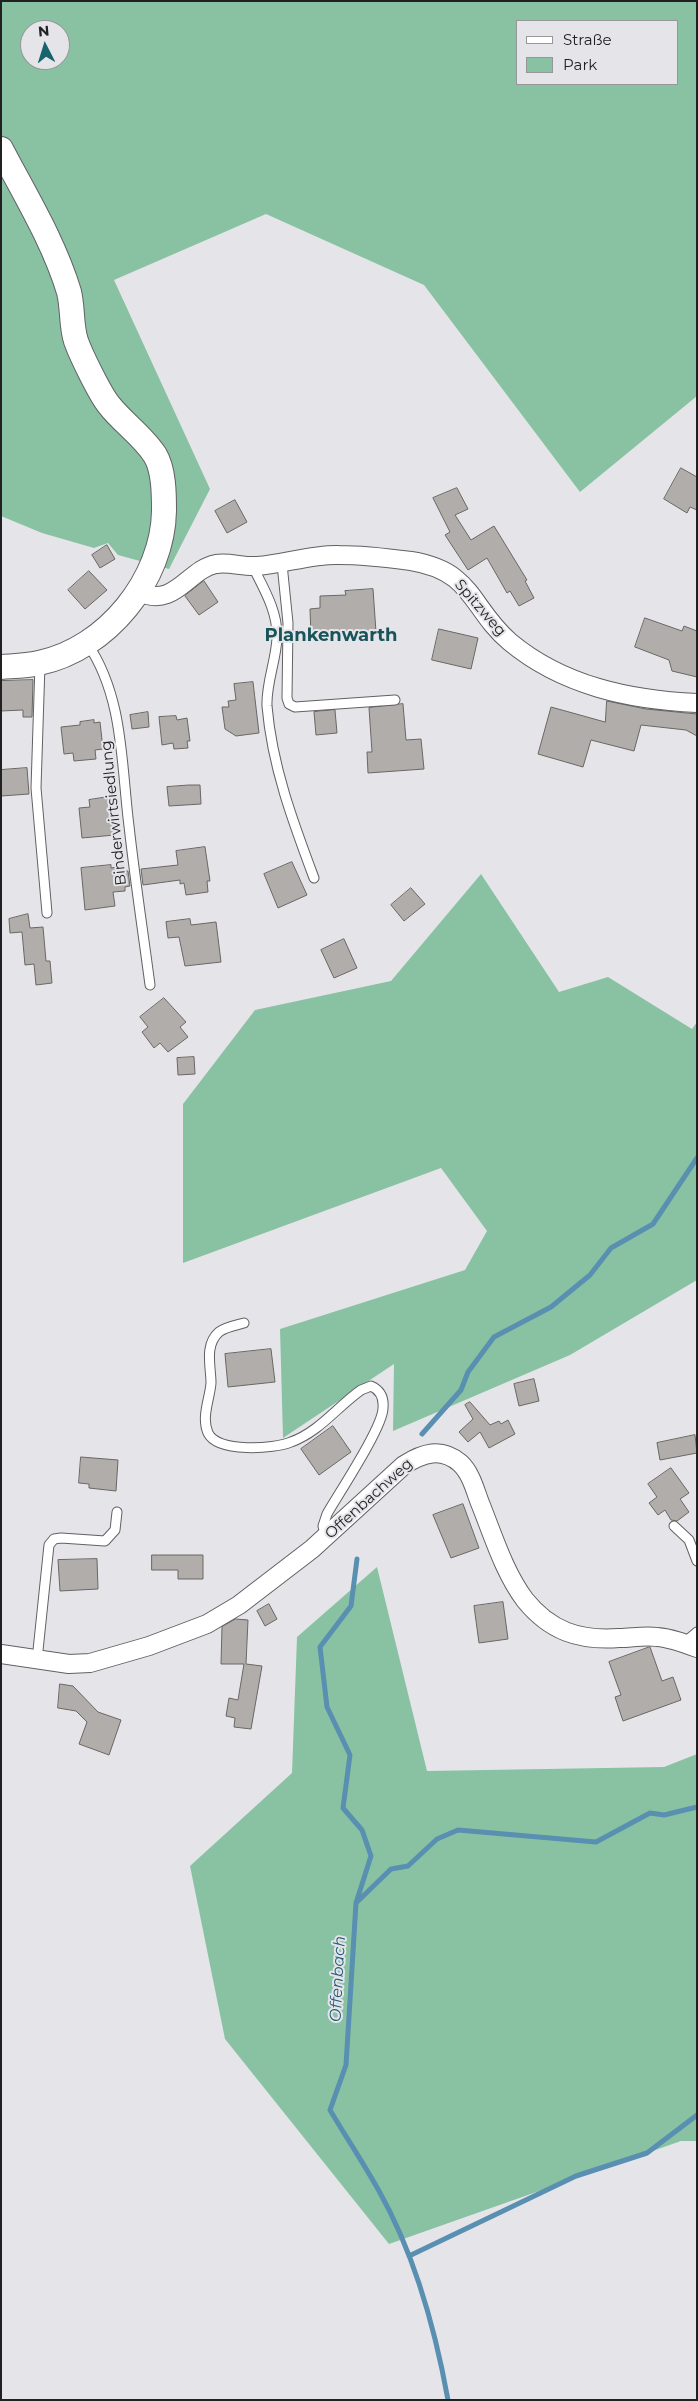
<!DOCTYPE html>
<meta charset="utf-8">
<style>
body{margin:0}
#map{position:relative;width:698px;height:2401px;overflow:hidden;background:#e5e5e9;font-family:Montserrat,sans-serif}
canvas{display:block}
.frame{position:absolute;inset:0;border:2px solid #212123;pointer-events:none}
.legend{position:absolute;left:516px;top:20px;width:162px;height:65px;box-sizing:border-box;background:#e5e5e9;border:1px solid #97979a;margin:0;padding:6px 9px;list-style:none;font-size:15px;color:#212123}
.legend li{display:flex;align-items:center;gap:10px;height:25px}
.legend b{width:25px;border:1px solid #97979a}
.north{position:absolute;left:20px;top:20px;width:50px;height:50px;box-sizing:border-box;background:#e5e5e9;border:1px solid #97979a;border-radius:50%;rotate:355deg;font-size:14px;font-weight:700;line-height:20px;text-align:center;color:#212123}
.north::after{content:'';display:block;margin:auto;width:18px;height:22px;background:#17656c;clip-path:polygon(50% 0,100% 100%,50% 72%,0 100%)}
</style>
<div id="map">
<canvas width="698" height="2401"></canvas>
<div class="frame"></div>
<ul class="legend">
<li><b style="height:6px;background:#fff"></b>Straße</li>
<li><b style="height:14px;background:#89c2a2"></b>Park</li>
</ul>
<div class="north">N</div>
</div>
<script>
const ctx = document.querySelector('canvas').getContext('2d');
ctx.lineJoin = 'round';
function paint(path, color) { ctx.fillStyle = color; ctx.fill(path, 'evenodd'); }
function strokePath(path, color, width, dash) { ctx.strokeStyle = color; ctx.lineWidth = width; ctx.lineCap = dash ? 'butt' : 'round'; ctx.setLineDash(dash || []); ctx.stroke(path); }
function drawText(font, color, halo, rows, align = 'center') {
  ctx.font = font + ' Montserrat,sans-serif'; ctx.lineWidth = 4; ctx.setLineDash([]); ctx.textBaseline = 'middle'; ctx.strokeStyle = halo; ctx.fillStyle = color; for (const [text, x, y, turn = 0] of rows) {
    ctx.save(); ctx.translate(x, y); ctx.rotate((+turn || 0) * Math.PI / 180); ctx.textAlign = isNaN(turn) ? turn : align; if (halo) ctx.strokeText(text, 0, 0); ctx.fillText(text, 0, 0); ctx.restore();
  }
}
paint(new Path2D(`
 M1 1H697V396L580 492 424 285 266 214 114 280 210 489 169 569 118 555 108 543 94 548 42 533 1 516ZM517 21H677V84H517ZM30 30H60V60H30Z
 M481 874 559 992 608 977 692 1029 697 1022V1280L570 1355 393 1431 394 1364 283 1438 280 1329 465 1270 487 1231 441 1168 183 1263V1104L255 1010 391 981Z
 M377 1567 427 1771 664 1767 697 1754V2141H681L389 2244 225 2039 190 1866 292 1773 297 1637Z`), '#89c2a2');
strokePath(new Path2D(`
 M422 1434 461 1390 468 1372 494 1337 551 1307 590 1275 611 1248 653 1224 697 1158
 M357 1559 351 1606 320 1647 327 1707 350 1755 343 1808 362 1830 371 1856 356 1903 346 2065 330 2110C346 2137 364 2164 379 2191 415 2255 435 2328 448 2400
 M357 1902 391 1869 408 1866 437 1839 458 1830 596 1842 650 1813 664 1815 697 1807
 M409 2256 576 2176 647 2153 697 2115`), '#598fb0', 5);
const building = new Path2D(`
 M681 468 697 477V510L690 507 687 513 664 499Z
 M457 488 468 509 455 515 471 540 494 526 527 580 525 581 534 598 519 606 510 591 507 593 487 558 468 570 445 535 450 532 433 498Z
 M235 500 247 522 227 533 215 511Z
 M107 545 115 559 100 568 92 555Z
 M89 571 107 590 85 609 68 590Z
 M204 581 218 602 199 615 185 596Z
 M373 589 376 632 311 636 310 609 320 608V596L346 595 345 591Z
 M645 618 682 631 684 626 697 631V677L672 671 669 660 635 647Z
 M439 629 478 638 471 669 432 660Z
 M33 680 32 717H23V710L1 711V681Z
 M253 682 259 733 236 736 225 729 222 707H229L228 701 236 700 234 684Z
 M607 701 646 709 697 714V736L686 730 641 725 634 751 591 740 583 767 538 754 551 707 605 722Z
 M403 704 406 740 421 739 424 769 368 773 367 752H372L369 708Z
 M335 710 337 733 316 735 314 712Z
 M148 712 149 727 132 729 130 715Z
 M176 716 177 720 187 718 190 741H187L188 748 174 749 173 743 162 745 159 717Z
 M94 720V723L100 722 103 749 95 750 96 759 74 761 73 753 64 754 61 727 80 725V722Z
 M27 768 29 794 1 796V770Z
 M189 785H200L201 804 169 806 167 787Z
 M108 797 109 804H111L115 835 82 838 79 808 90 807 89 800Z
 M205 847 210 881H207L208 892 186 895 184 883 180 884V880L143 885 141 869 178 865 176 851Z
 M292 862 307 895 278 908 264 874Z
 M111 865V868L123 866V871H128L130 886 125 887V891L113 892 115 906 85 910 81 868Z
 M411 888 425 904 404 921 391 905Z
 M28 914 30 928 43 927 46 961H50L52 983 36 985 34 964 25 965 22 932 10 933 9 919Z
 M190 919 191 925 216 922 221 962 185 966 179 937 168 938 166 922Z
 M344 939 357 968 334 978 321 950Z
 M164 998 186 1022 180 1027 188 1037 168 1052 160 1043 154 1048 142 1032 148 1027 140 1017Z
 M194 1057 195 1074 178 1075 177 1058Z
 M271 1349 275 1382 228 1387 225 1354Z
 M534 1379 539 1401 519 1406 514 1384Z
 M470 1402 490 1425 499 1421 501 1424 508 1420 515 1434 489 1448 480 1432 468 1442 459 1432 473 1419 465 1405Z
 M333 1426 351 1452 319 1475 301 1449Z
 M695 1435 697 1453 660 1460 657 1443Z
 M81 1457 118 1460 116 1491 89 1488V1484L79 1483Z
 M671 1468 689 1493 680 1499 689 1512 677 1521 671 1520 665 1510 658 1515 649 1503 657 1497 648 1484Z
 M463 1504 479 1548 451 1558 433 1515Z
 M152 1555H203V1579H178V1570H152Z
 M97 1559 98 1589 60 1591 58 1560Z
 M503 1602 508 1639 479 1643 474 1606Z
 M269 1604 277 1619 265 1626 257 1611Z
 M236 1619 248 1620 246 1664 262 1666 251 1729 234 1727 235 1718 226 1716 229 1698 238 1700 244 1664H221L222 1627Z
 M650 1647 662 1681 673 1677 681 1700 623 1721 615 1697 621 1695 609 1662Z
 M60 1684 73 1686 98 1712 121 1720 109 1755 79 1744 87 1722 76 1711 58 1708Z`);
paint(building, '#b1adab');
strokePath(building, '#6a6664', 1);
const lane = new Path2D(`
 M282 564 288 623 287 698 289 704 295 707 395 700
 M253 567C264 589 278 612 277 638 276 661 266 683 267 706 272 766 293 822 314 878
 M87 643C124 697 121 764 129 826 135 880 143 932 150 985
 M40 664 36 788 47 913
 M244 1323C237 1325 225 1327 219 1332 204 1345 211 1367 211 1383 210 1398 201 1417 208 1433 218 1453 274 1449 291 1442 319 1432 337 1407 361 1390L371 1386C380 1390 384 1397 383 1408 383 1427 339 1493 327 1514L323 1526 326 1537
 M674 1526 689 1540 697 1561
 M684 1643 697 1632
 M37 1660 49 1545 54 1539 61 1538 105 1541 115 1530 117 1512`);
const street = new Path2D(`
 M139 592C175 609 188 569 216 564 230 562 243 567 257 566 285 564 312 554 339 555 363 555 388 558 411 561 474 571 470 608 510 642 563 686 630 700 697 703
 M1 1654 69 1664 90 1663 149 1646 207 1624 239 1605 312 1549 404 1465C423 1453 441 1447 460 1463 471 1473 475 1490 480 1503 493 1535 504 1572 525 1600 550 1631 579 1641 619 1638 631 1638 645 1635 657 1637 671 1638 684 1643 697 1648`);
const secondary = new Path2D(`
 M1 149C25 195 54 242 69 292 73 308 71 326 76 341 81 355 100 394 109 405 122 422 143 436 155 455 164 470 164 494 164 511 163 579 107 649 39 663 26 666 14 666 1 667`);
strokePath(lane, '#616064', 11);
strokePath(street, '#616064', 20);
strokePath(secondary, '#616064', 26);
strokePath(lane, '#fff', 9);
strokePath(street, '#fff', 18);
strokePath(secondary, '#fff', 24);
drawText('15px', '#212123', '#e5e5e9', [
 ["Spitzweg",480,608,49],
 ["Binderwirtsiedlung",114,813,-96],
 ["Offenbachweg",369,1499,-42]
]);
drawText('italic 16px', '#245c7d', '#e5e5e9', [
 ["Offenbach",338,1979,-87]
]);
drawText('bold 18px', '#175358', '#e5e5e9', [
 ["Plankenwarth",331,636]
]);
</script>
